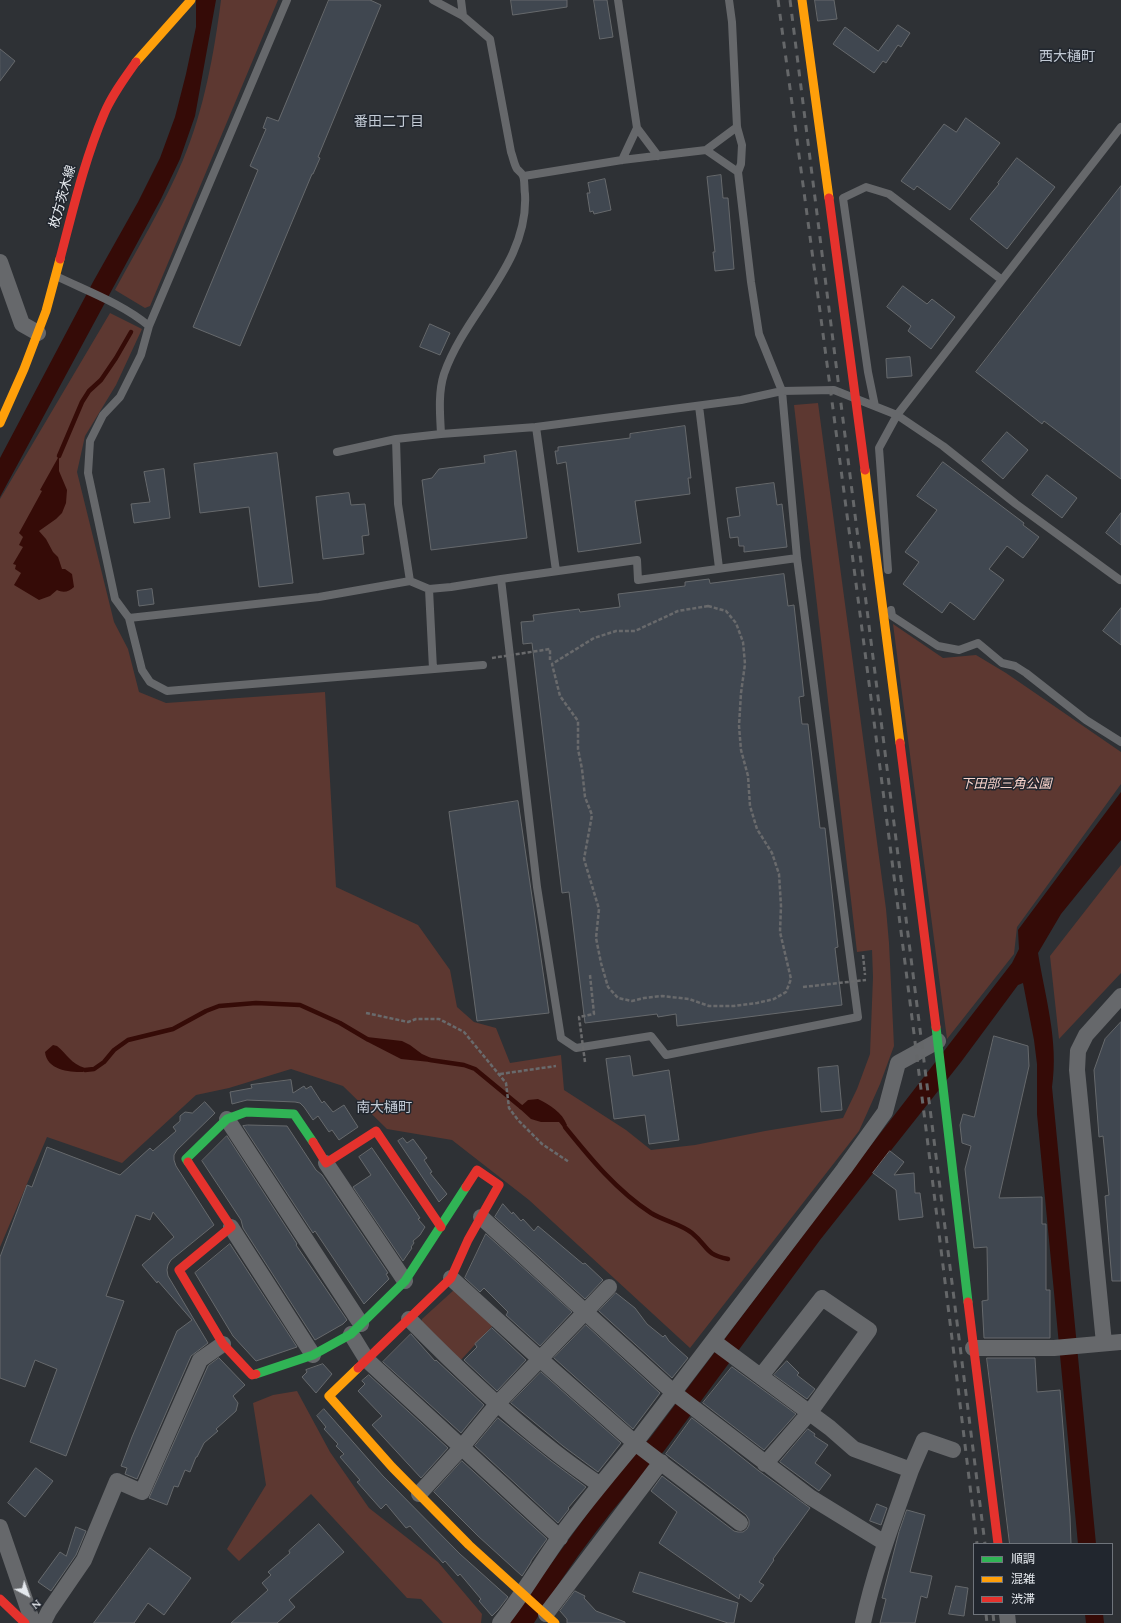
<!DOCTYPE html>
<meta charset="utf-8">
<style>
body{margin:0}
#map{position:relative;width:1121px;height:1623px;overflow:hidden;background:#2e3135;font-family:Spectral,"Noto Sans JP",serif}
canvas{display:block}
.legend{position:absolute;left:973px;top:1543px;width:140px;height:72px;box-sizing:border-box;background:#21262e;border:1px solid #6f747b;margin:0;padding:5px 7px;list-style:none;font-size:12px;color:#e5e9ee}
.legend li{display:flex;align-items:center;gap:8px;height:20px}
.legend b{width:20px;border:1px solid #6f747b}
.north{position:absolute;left:8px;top:1575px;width:40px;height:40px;-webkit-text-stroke:3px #21262e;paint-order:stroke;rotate:139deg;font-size:11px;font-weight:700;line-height:16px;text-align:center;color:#e5e9ee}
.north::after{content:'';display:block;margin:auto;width:14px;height:18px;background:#e5e9ee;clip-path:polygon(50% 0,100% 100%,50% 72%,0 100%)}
</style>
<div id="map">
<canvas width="1121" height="1623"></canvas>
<ul class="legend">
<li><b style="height:5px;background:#30b455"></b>順調</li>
<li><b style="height:5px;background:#ff9f0a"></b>混雑</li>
<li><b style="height:5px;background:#e5322d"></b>渋滞</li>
</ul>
<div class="north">N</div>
</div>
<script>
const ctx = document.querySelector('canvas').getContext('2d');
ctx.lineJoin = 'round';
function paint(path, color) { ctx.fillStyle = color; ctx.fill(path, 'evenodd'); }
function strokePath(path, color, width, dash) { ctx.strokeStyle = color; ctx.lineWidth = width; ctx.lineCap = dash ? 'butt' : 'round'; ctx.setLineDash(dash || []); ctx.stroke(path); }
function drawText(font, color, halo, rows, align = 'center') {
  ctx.font = font + ' Spectral,"Noto Sans JP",serif'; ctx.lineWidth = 3; ctx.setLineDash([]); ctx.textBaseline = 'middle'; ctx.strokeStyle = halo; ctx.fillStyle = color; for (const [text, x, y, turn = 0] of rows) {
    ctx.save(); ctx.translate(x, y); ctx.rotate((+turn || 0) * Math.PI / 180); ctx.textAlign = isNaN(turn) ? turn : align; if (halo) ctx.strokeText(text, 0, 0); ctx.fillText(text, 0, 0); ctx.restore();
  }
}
paint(new Path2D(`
 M221 0H278L150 306 145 308 115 290C138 247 164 205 183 160 204 110 214 54 221 0Z
 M110 313 142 329 116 385 85 436 77 472 114 622 128 649 139 692 166 703 325 692 336 887 418 925 450 970 457 1007 474 1022 496 1028 510 1063 561 1055 564 1090 626 1130 651 1150 695 1145 765 1131 843 1118 857 1089 870 1054 873 977 872 950 857 952 794 405 818 403 886 909 889 943 894 1046 880 1084 859 1131 690 1348 529 1200 452 1140 387 1129 343 1086 291 1069 229 1088 196 1095 122 1163 47 1137 0 1247V499Z
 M893 624 943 658 976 655 1006 673 1121 752V784L1017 927 1014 954 947 1039Z
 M1121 865V973L1059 1039 1050 956Z
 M455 1289 494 1324 460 1361 421 1325 422 1319Z
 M297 1391 330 1452 369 1508 438 1562 482 1614 481 1623H443L421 1599 407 1598 311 1494 239 1561 227 1549 266 1485 253 1403 273 1395Z`), '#5d3831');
paint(new Path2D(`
 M196 0H216L195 116 180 159 161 199 0 497V458L93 282 138 202 160 158 175 117 186 74 196 27Z
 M59 456V471L67 490 66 503 62 513 56 519 39 531 46 539 53 552 58 557 62 569H65L72 574 74 587C69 592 63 593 57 590L50 596 39 600 14 585 21 573 15 569 16 565 13 564 23 547 19 545 23 537 19 533 42 491 40 490Z
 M1121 792V840L1061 914 1038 953C1045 997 1059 1041 1052 1087L1096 1544H1078L1037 1114V1064L1034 1040 1023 983 1018 985 961 1062 820 1240 664 1451C615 1504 571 1561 534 1623H508L615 1476 650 1438 855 1166 1012 963 1019 949 1018 930Z
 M367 1037 402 1041 410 1045 422 1054 431 1058 430 1062 401 1059 366 1041Z
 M53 1045 57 1046C67 1054 71 1064 85 1068L83 1072C68 1072 47 1070 45 1052Z
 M538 1099C550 1105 562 1112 567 1125L563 1127 559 1122H541L531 1119 519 1108 528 1100Z
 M1085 1614H1103L1104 1623H1086Z`), '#350b07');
strokePath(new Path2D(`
 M59 456 82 402 89 391 101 380 116 358 131 332
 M430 1060 464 1065 475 1069 521 1107
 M85 1070 94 1069 104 1062 114 1050 128 1040 173 1029 206 1011 219 1006 256 1003 300 1005 340 1023 367 1039
 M565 1127C590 1158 617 1191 651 1213 664 1221 681 1224 692 1233 709 1247 704 1254 728 1259`), '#350b07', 4.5);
const building = new Path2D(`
 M329 0H370L381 5 318 157 320 158 313 174H312L240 346 193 327 258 170 250 166 266 129 263 128 267 117 278 121Z
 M511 0H567V7L513 15Z
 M594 0H607L613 37 600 39Z
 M815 0H834L837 19 818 21Z
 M898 25 910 33 901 47 898 45 886 63 883 61 874 73 833 44 845 27 878 51Z
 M0 49 15 61 0 81Z
 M966 118 1000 143 950 210 917 186 914 190 901 181 944 124 956 132Z
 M1017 158 1055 187 1007 249 970 219 999 184 998 183Z
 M721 175 723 198H728L734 269 715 271 713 252H715L707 177Z
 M605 179 611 210 594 214 593 211 590 212 587 193H590L588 183Z
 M1121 186V479L1044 421 1042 424 976 372Z
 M903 286 927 304 932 299 955 317 931 349 908 331 911 326 887 307Z
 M430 324 450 333 440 355 420 347Z
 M910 357 912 376 887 378 886 359Z
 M685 426 691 478H688L690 494 635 501 641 543 578 552 566 462 557 464 555 451H558V447L630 438V434Z
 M1007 432 1028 450 1003 479 982 461Z
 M516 451 527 538 431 550 422 480 432 478 439 469 485 463 484 456Z
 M277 453 293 583 259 587 249 507 200 513 194 464Z
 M943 462 1024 523 1023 525 1039 537 1023 558 1007 546 989 569 1004 580 974 620 950 602 942 613 903 584 919 562 905 552 937 510 917 496Z
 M164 469 170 518 134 523 131 504 150 502 144 472Z
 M1047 475 1077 498 1062 518 1032 495Z
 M774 483 777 505 782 504 787 547 744 552V546H739L738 537 730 538 727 518 740 516 736 488Z
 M349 493 351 505 365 504 369 535 362 536 364 554 323 559 316 497Z
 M1121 513V545L1106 533Z
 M784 574 788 606 794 605 804 696 799 697 802 724H808L820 828H825L838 947 835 948 842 1005 677 1026 676 1014 658 1017 657 1014 585 1023 569 892 562 893 532 643 523 644 521 622 534 621 533 615 579 609 580 612 620 607 618 594 685 586V582L709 579 710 583Z
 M152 589 154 604 139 606 137 591Z
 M1121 608V645L1103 631Z
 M518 801 549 1013 477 1021 449 812Z
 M1121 1022V1281H1112L1105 1196 1109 1195 1103 1136 1099 1137 1094 1070 1105 1039Z
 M994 1036 1028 1046 1029 1066 999 1198 1042 1197V1224H1046V1290H1050V1338H984L982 1301 988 1300 987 1247 974 1248 965 1169 971 1146 962 1143 960 1125 963 1114 974 1117Z
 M630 1056 633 1076 669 1070 679 1140 649 1144 645 1115 614 1119 606 1059Z
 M838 1066 842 1110 821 1112 818 1068Z
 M291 1080 293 1093 304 1086 306 1089 311 1086 322 1103 324 1101 333 1112 344 1105 358 1127 339 1140 332 1130 329 1132 318 1116 313 1120 304 1107 300 1103 295 1102 247 1100 232 1104 230 1092 252 1088 251 1085Z
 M205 1102 215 1113 177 1150 174 1155V1160L176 1166 214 1225 171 1260 168 1265 167 1270 168 1276 208 1343 191 1356 137 1479 125 1474 127 1468 121 1466 132 1437 177 1331 192 1320 158 1281 157 1283 142 1265 174 1237 153 1212 150 1220 136 1215 106 1296 124 1301 66 1456 30 1442 57 1369 35 1360 25 1387 0 1378V1257L27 1185 32 1187 47 1147 120 1175 150 1148 153 1151 176 1131 173 1127 180 1121V1116L185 1112 192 1113Z
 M248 1125 287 1126 316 1170 322 1175 388 1273 386 1274 389 1279 364 1304 315 1231 313 1233 243 1126Z
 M227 1136 297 1244 296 1245 347 1320 343 1324 315 1340 243 1228 241 1220 202 1161Z
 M403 1138 407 1143 413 1139 427 1158 424 1160 432 1172 430 1173 447 1194 439 1202 398 1141Z
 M372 1148 420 1218 418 1219 425 1227 420 1235 413 1241 414 1243 411 1247 412 1248 403 1261 353 1187 371 1175 359 1157Z
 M890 1151 904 1162 894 1175 914 1173 915 1193H920L923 1217 899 1220 896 1190 873 1173Z
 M503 1204 512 1214 513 1212 521 1221 523 1219 534 1231 538 1226 583 1264 585 1263 603 1280 585 1299 495 1217Z
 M486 1234 572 1312 540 1346 506 1315 508 1312 484 1288 480 1292 465 1278Z
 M230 1244 297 1347 256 1361 233 1336 195 1273Z
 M616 1293 635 1308 647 1324 663 1337 665 1335 669 1341 688 1358 672 1378 599 1311Z
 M586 1325 660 1393 633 1429 554 1358Z
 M492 1328 526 1360 497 1391 464 1360 477 1347 475 1344Z
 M411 1334 435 1361 436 1360 484 1405 461 1433 383 1362Z
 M219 1358 245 1385 233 1396 238 1403 236 1411 216 1429 218 1431 204 1443 197 1457H196L190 1472 185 1470 178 1487 174 1486 167 1505 149 1498 208 1366Z
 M987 1358H1035L1037 1392 1060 1390 1070 1516 1071 1544H1010Z
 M787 1361 799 1373 797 1375 815 1389 807 1399 774 1375Z
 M323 1364 332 1374 316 1393 302 1377 307 1372 306 1370Z
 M732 1367 796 1414 764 1450 703 1403Z
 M541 1372 621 1443 598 1472 563 1446 511 1403Z
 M369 1375 448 1448 421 1478 372 1425 382 1416 358 1391 365 1384 362 1381Z
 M324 1409 383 1476 460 1554 508 1597 498 1610 492 1616 479 1601 481 1599 460 1574 458 1576 445 1561 443 1563 410 1526 406 1528 386 1504 381 1509 357 1482 360 1480 340 1457 344 1454 336 1446 338 1444 324 1429 326 1427 317 1416Z
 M498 1418 551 1461 586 1487 568 1508 569 1509 558 1523 475 1446Z
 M692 1418 759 1471 810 1508 773 1559 774 1560 759 1582 764 1585 751 1602 740 1594 739 1599 659 1543 677 1512 651 1491 662 1476 734 1531 738 1532H743L747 1529 749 1525V1520L746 1515 666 1454Z
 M808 1429 815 1434 814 1436 828 1445 815 1463 831 1475 819 1491 780 1462Z
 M462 1461 547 1539 531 1561V1562L522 1576 478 1536 434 1492Z
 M36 1468 53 1481 25 1517 8 1503Z
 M877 1504 887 1508 881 1525 870 1521Z
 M907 1510 925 1515 910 1572 932 1576 927 1598 921 1596 915 1623H880L886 1599 882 1598 899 1532Z
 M319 1524 344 1552 289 1600 295 1607 277 1623H231L268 1590 262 1583 271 1575 268 1572 290 1553 289 1551Z
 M76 1527 86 1531 76 1555 51 1591 38 1582 60 1552 66 1556Z
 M150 1548 191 1578 164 1615 148 1603 134 1623H94Z
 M640 1572 738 1603 734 1623H728L633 1592Z
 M956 1586 968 1588 964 1616 949 1614Z
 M575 1591 585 1596 584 1598 596 1611 625 1622V1623H567V1619L560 1611Z`);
paint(building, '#404750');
strokePath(building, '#66696c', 1);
strokePath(new Path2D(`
 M708 606 726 611 736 623 743 642 745 664 741 693 739 726 741 750 748 776 750 806 757 829 772 853 779 874 781 906 780 932 791 979 786 992 774 999 757 1003 734 1006H709L689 999 662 996 644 998 632 1001 618 998 608 987 601 963 596 938 599 909 584 859 592 815 585 797 582 769 578 749V721L560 696 552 664 594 638 616 631H635L678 611Z
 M863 955 865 975
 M366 1013 408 1022 416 1019H439L464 1032 506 1083 509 1108 518 1120 542 1144 569 1162
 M500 1074 556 1066`), '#696a6c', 2.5, [4, 2]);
strokePath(new Path2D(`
 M433 0 463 16
 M618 0 637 128 622 160
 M729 0 732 22 737 127 742 145 741 164 738 172
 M637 128 658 156
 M706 150 737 127
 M56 276C87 291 123 304 149 326L141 355 120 397 103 415 90 441 88 473 115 599 129 618 142 670 150 682 167 691 483 665
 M149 326 287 0
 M699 406 719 568
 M875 406 868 372 843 198 866 187 889 194 1002 280
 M536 427 556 571
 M441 434C440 414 438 393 444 374 466 311 529 264 525 194 524 189 525 180 523 176 522 173 519 171 517 169 514 164 513 157 511 152L490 39 463 16 461 0
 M396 439 398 504 410 581 429 589 433 669
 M337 452 396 439 441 434 536 427 741 400 782 391 834 390 897 415 943 446 1016 504 1120 580
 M888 570 879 448 897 415 1121 127
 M501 579 637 560 638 580 797 558
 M429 589 451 587 501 579 537 887 561 1038 576 1048 651 1036 666 1055 858 1017 797 558 782 391 759 334 751 282 738 172 706 150 622 160 524 176
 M891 610 892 616 938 646 959 650 978 643 1002 663 1015 666 1026 673 1086 720 1121 742
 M129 618 319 597 410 581`), '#66686b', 8);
strokePath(new Path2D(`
 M0 262 22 324 38 333
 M227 1119 361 1324
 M326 1163 405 1281
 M481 1217 673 1392 810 1497 885 1543
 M231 1227 313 1355
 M451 1278 540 1359 635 1443 740 1523
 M409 1319C454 1365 500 1409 551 1449 567 1462 583 1473 600 1485
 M351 1334 367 1360 560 1538
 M713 1341 830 1428 854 1449 911 1470 924 1440 953 1450
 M1104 1343 1077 1070 1078 1051 1086 1035 1121 996
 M973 1348H1054L1121 1342
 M761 1376 822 1298 869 1330 810 1412 765 1464
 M419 1494 461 1448 498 1403 609 1287
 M0 1527 33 1623
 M546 1614 661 1462
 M1007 1614 1008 1623
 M43 1623 49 1611 84 1560 117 1481 142 1492 200 1360 223 1344
 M500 1623C522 1596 539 1566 559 1538 583 1505 609 1474 635 1443L844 1169 885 1112 898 1063 938 1041
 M863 1623C874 1571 893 1521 911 1470`), '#66686b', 16);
strokePath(new Path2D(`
 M936 1027 968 1302
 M188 1162 186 1159 227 1119 246 1112 294 1114 313 1142
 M256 1374 313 1355 351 1334 405 1281 466 1187`), '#30b455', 9);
strokePath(new Path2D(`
 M802 0 829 198
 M136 62 191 0
 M0 423 24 369 46 311 60 259
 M865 470 900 743
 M358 1368 329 1396 392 1467 469 1545 555 1623`), '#ff9f0a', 9);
strokePath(new Path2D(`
 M829 198 865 470
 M60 259C73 210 84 161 104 114 112 95 124 79 136 62
 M900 743 936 1027
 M313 1142 326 1163 376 1131 441 1227
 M188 1162 231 1227 179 1270 223 1344 252 1375 256 1374
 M968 1302 998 1544
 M358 1368 451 1278 468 1240 499 1185 477 1170 466 1187
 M0 1599 25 1623`), '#e5322d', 9);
strokePath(new Path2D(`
 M778 0C848 514 915 1029 977 1544
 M790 0 985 1544
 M986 1614 987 1623
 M993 1614 994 1623`), '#656769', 3, [7, 7]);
strokePath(new Path2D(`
 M492 658 550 649V660
 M803 987 866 980
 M585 1062 579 1017 594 1014 590 975`), '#696a6c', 2.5, [4, 2]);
drawText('13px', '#e5e9ee', '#21262e', [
 ["枚方茨木線",64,197,-74]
]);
drawText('italic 13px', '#f9d4cc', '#21262e', [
 ["下田部三角公園",1006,785]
]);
drawText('14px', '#c3cbd5', '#21262e', [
 ["西大樋町",1067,58],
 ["番田二丁目",389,123],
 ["南大樋町",384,1109]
]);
</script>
